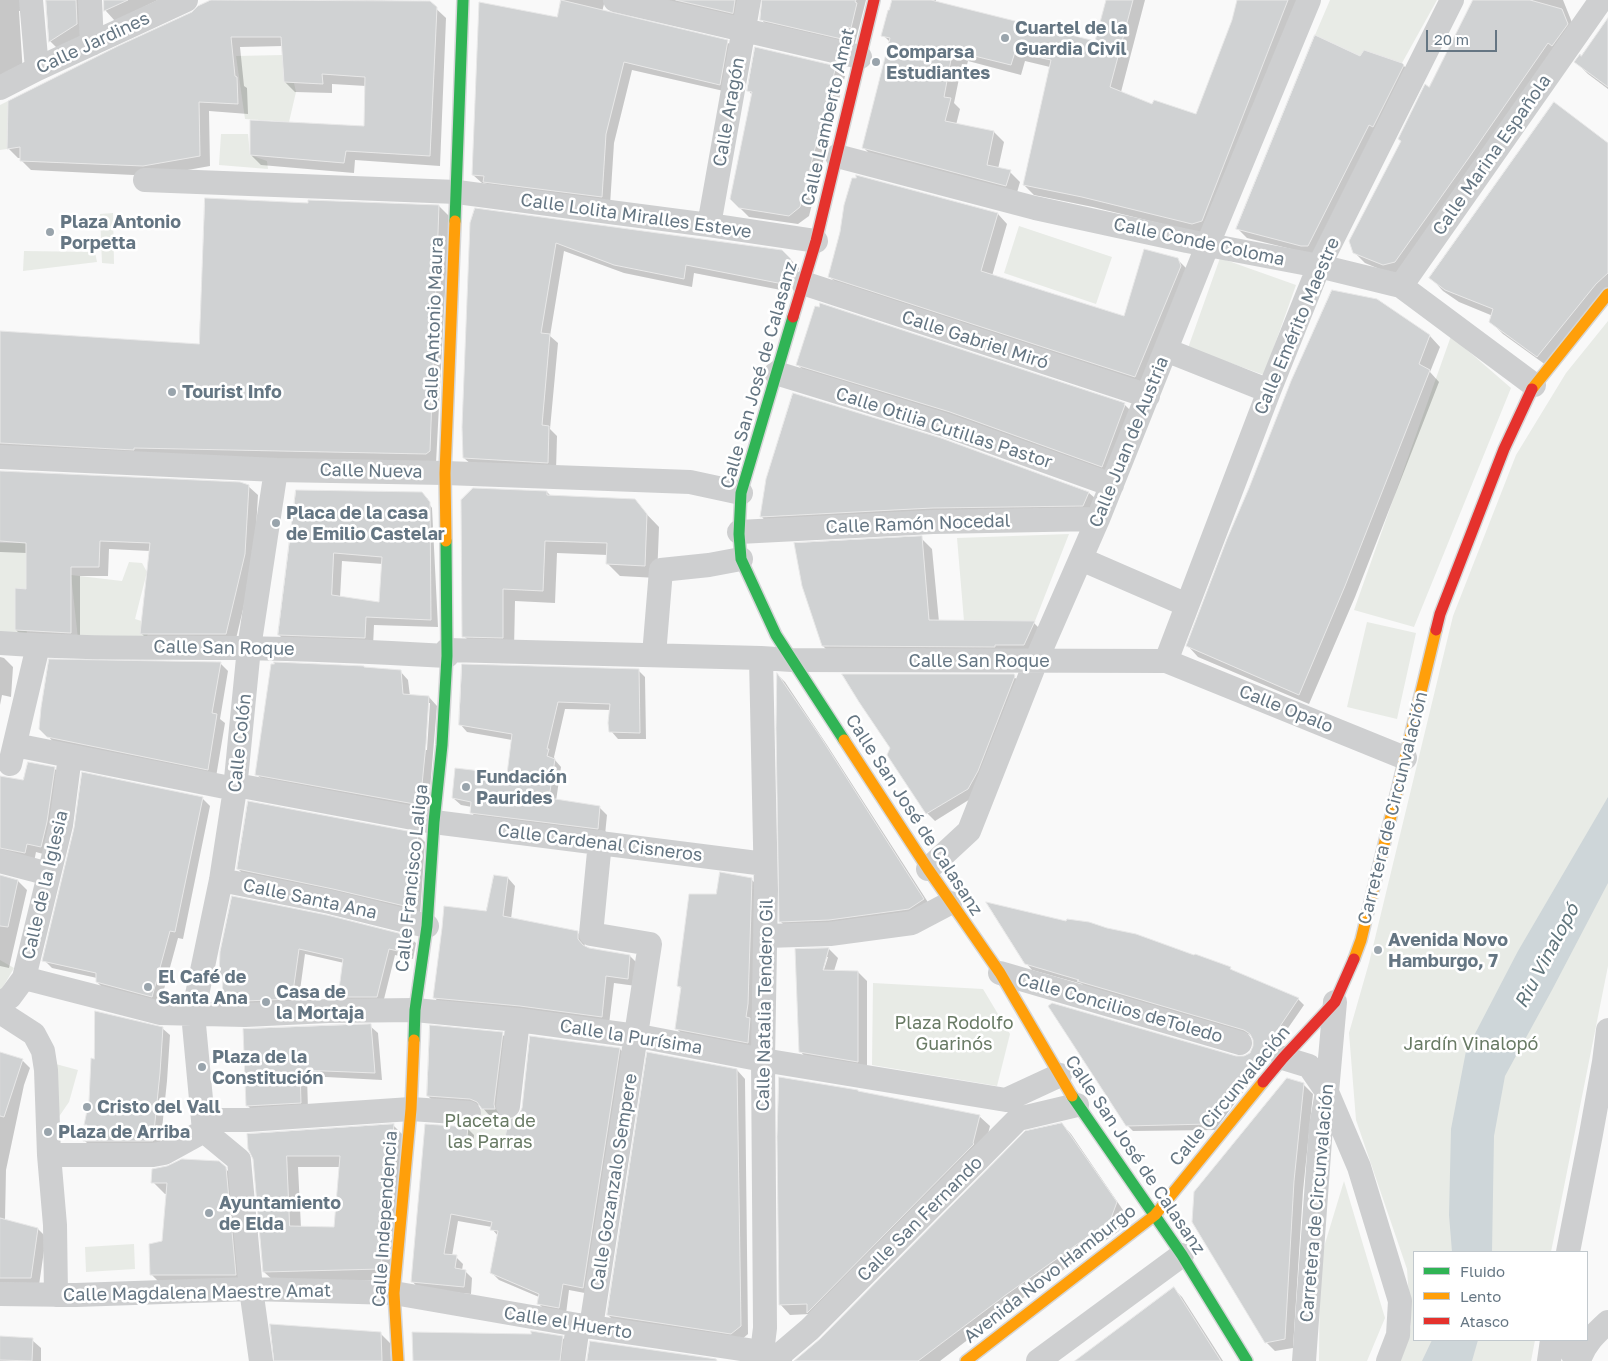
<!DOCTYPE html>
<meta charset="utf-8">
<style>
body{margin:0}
#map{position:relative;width:1608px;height:1361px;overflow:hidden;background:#f9f9f9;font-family:"Golos Text",sans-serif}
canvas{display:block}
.legend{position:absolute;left:1413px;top:1251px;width:175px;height:90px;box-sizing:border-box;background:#fff;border:1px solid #c1c8cd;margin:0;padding:6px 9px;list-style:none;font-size:15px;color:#657683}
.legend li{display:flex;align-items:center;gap:10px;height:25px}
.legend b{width:25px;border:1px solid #c1c8cd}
.scale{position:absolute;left:1426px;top:30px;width:71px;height:22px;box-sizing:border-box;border:2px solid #657683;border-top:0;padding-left:6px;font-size:15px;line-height:18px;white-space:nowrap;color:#657683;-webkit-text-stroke:4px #fff;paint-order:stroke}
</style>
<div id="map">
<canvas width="1608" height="1361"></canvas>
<ul class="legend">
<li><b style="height:6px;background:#30b455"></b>Fluido</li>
<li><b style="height:6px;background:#ff9f0a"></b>Lento</li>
<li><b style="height:6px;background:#e5322d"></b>Atasco</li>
</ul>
<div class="scale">20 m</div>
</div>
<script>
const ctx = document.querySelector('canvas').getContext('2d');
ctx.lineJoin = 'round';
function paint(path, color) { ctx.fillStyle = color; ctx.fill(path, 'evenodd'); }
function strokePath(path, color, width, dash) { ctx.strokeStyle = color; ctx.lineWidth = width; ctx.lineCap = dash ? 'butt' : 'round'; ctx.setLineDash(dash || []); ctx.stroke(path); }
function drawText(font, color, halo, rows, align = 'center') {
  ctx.font = font + ' "Golos Text",sans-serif'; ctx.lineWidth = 5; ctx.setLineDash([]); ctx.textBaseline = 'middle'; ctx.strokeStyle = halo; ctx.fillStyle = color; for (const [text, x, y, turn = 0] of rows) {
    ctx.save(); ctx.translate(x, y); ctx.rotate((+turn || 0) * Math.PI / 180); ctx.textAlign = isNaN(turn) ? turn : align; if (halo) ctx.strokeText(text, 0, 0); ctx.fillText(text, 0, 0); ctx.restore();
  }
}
paint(new Path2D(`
 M1330 0H1437L1402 63 1364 51 1360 56 1315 35Z
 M283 55 284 82 294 83 296 92 289 122 245 119 236 56Z
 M8 101 7 149 0 150V105Z
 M221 134H248L250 155 267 161 268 169 219 165Z
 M113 213 114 264 102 263 100 214Z
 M1019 226 1112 257 1096 304 1004 273Z
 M24 251 95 252 97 262 23 271Z
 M1220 258 1296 285 1264 375 1188 348Z
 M1608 321V966L1551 1252H1414V1340H1535L1531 1361H1400L1411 1327 1407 1269 1356 1120 1349 1033 1369 963 1453 616 1516 455 1566 373Z
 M1451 336 1511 388 1414 627 1354 610Z
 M1069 534 1035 621H964L957 538Z
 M0 543H26L27 645 0 643Z
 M129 562 142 563 147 572 135 619 151 624 145 643 78 639 71 575 122 581Z
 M1367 622 1416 633 1397 719 1347 707Z
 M0 960 14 968 0 992Z
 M873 983 983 989 1010 1034 997 1086 872 1065Z
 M52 1063 78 1070 69 1102 56 1121Z
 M467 1109 516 1110 511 1157 467 1152Z
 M1344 1181 1385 1318 1367 1361H1319L1320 1260Z
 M134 1244 135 1269 86 1272 85 1247Z`), '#e8ebe6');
paint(new Path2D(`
 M1608 797V883L1552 990 1505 1076 1494 1136 1492 1252H1452L1449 1215 1451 1129 1466 1051 1518 951Z
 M1432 1340H1478L1472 1361H1422Z`), '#ced6d9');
paint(new Path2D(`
 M0 0H32L27 10 19 11 23 74 0 76Z
 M47 0H91L87 35 60 51 50 41Z
 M105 0H158L115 21 106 11Z
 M213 0H367L429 2 446 18 440 166 355 160 354 173 261 165 251 155 365 127 366 86 332 84V93L295 92 285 82 283 46 240 47 244 86 247 88 248 114 209 111 210 166 154 176 31 170 21 160V158H18L8 148 192 14 199 7Z
 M562 0H605L602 12 727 42 736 50 728 92 632 70 614 143 610 205 493 190 487 184 482 183 473 175 558 19Z
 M658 0H746L741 21Z
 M764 0H866L854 47 769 28 761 19Z
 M893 0H936V2L1096 42 1107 0H1145L1121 92 1153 105 1197 115 1234 20 1238 0H1302L1203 234 1093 207 1034 195 1024 185 1050 67 1025 61 1021 75 968 61 967 65 962 64 954 103 960 109 956 125 994 132 1004 142 998 169 1010 172 1020 182 1016 196 874 158 864 148 890 42 883 35Z
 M1475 0H1526L1520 19 1533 0H1563L1577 35 1405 272 1394 275 1365 263 1354 252 1402 142 1399 139 1429 89Z
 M1608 36V89L1588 74 1576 62Z
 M756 48 836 67 845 76 809 216 798 224 749 217 740 208 752 95 748 90Z
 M1402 64 1412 74 1317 254H1311L1247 238 1238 229Z
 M1608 144V296L1550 368 1503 334 1491 322 1493 316 1459 302 1443 291 1431 278Z
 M309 205 439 206 449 216 436 463 0 458V333L201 345Z
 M998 214 1007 224 992 276 1124 317 1177 259 1187 269 1145 386 839 286 829 276Z
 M471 223 782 251 799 268 791 292 694 273 692 287 624 273 564 251 550 336 558 343 550 429 557 436 556 471 473 466 464 458Z
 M1430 336 1440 347 1430 372 1439 382 1355 597 1309 704 1198 657 1188 646Z
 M798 365 1124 404 1131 411 1108 473 804 371Z
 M0 472 248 486 258 495 254 563 235 643 150 642 141 633 150 551 109 549 108 576H80V641L25 639 16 630 27 590V553L0 552Z
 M297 491 422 493 428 499H426L432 508 438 627 374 625 373 646 287 643 279 635ZM342 561 383 564 380 603 340 597Z
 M547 492 552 497 634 501 659 527 657 578 620 576 608 564V555L557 553 555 603 515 601 514 649 476 648 464 636Z
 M1089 493 1095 498 1089 511 767 523 762 517Z
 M921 538 932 549 939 622 1034 623 1045 634 1035 655 834 657 823 646Z
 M0 657 4 658 13 667 11 697 2 695 0 705Z
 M220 663 228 671 220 719 225 723 216 777 56 745 48 736Z
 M365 668 400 671 408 680 410 696 429 697 437 706 428 813 265 782 256 774ZM427 703H430L427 750H425Z
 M638 670 645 677 646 739H618L611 731V710L565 709 554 757 555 760 561 767 556 801 600 808 607 815 605 835 478 820 471 812 472 807 461 805 453 798 508 775 512 740 467 732 460 724Z
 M779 676 785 682 827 745 931 907 916 917 788 929 780 921Z
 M1013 676 1021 683 975 796 935 821 927 813Z
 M54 768 63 777 50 856 36 852 34 862 0 860V777L24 781Z
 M202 798 210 806 183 939 178 938 160 1004 105 990 97 982V978L52 968 44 960Z
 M417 834 425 842 420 916 246 877 238 869Z
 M0 877 18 881 27 890 9 968 0 966Z
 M508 878 515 886 511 919 577 932 584 939 585 947 630 956 637 963 636 986 614 983 609 1024 441 1005 434 997Z
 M751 879 758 886 755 1049 684 1036 677 1029 682 989 678 986 717 895Z
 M327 917 409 937 416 943 413 959 395 955 383 1003H346L340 997 344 963 305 954 298 1005 229 1007 223 1000 224 980 221 976Z
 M829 949 838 958 834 971 858 972 867 981V1070L809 1061 800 1051 797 950ZM825 957H828L822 976 820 975Z
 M1026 963 1230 968 1235 973 1298 999 1304 1005 1257 1073 1215 1130 1133 1131 1127 1125 1236 1057H1244L1251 1053 1255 1047 1254 1039 1251 1035 1084 987 1082 984 1032 970Z
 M370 1026 378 1033 382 1080 307 1076 308 1110 255 1113 248 1106 245 1030Z
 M162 1028 170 1035 167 1081 160 1148H92L85 1141 88 1127 86 1124Z
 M502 1034 508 1040 500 1115H489L481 1106 477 1105 434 1102 428 1096Z
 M620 1049 627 1056 590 1294 569 1290 566 1314 545 1310 538 1303 539 1297 499 1280 492 1273 498 1236 492 1229V1227L458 1221 452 1256 456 1257 463 1264 462 1270 465 1271 472 1278 471 1294 419 1289 412 1281 467 1128 474 1135 473 1148 503 1153 514 1120Z
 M0 1054 22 1060 30 1068 24 1085 6 1170 5 1220 38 1229 46 1237 39 1285 0 1286Z
 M737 1070 745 1079 748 1334 740 1341 616 1323 608 1315Z
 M1303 1084 1313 1094 1303 1191 1293 1348 1275 1351 1266 1342Z
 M860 1093 979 1116 990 1126 983 1154 810 1314 790 1315 780 1304Z
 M1062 1124 1071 1134 1125 1213 1119 1231 1016 1303 940 1361H796Z
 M393 1125 405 1137 392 1280 276 1283 264 1272 254 1158ZM298 1167H341L335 1228H301Z
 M225 1168 238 1181 248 1287H164L151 1274 163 1242 168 1194H165L153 1182Z
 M1174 1289 1182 1297 1223 1361H1075Z
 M380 1333 390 1343 391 1361H276Z
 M0 1337 32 1340 41 1348V1361H0Z
 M562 1337 571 1347 569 1361H415Z`), '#0003');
const building = new Path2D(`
 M46 0H76L77 24 49 42Z
 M104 0H128L104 11Z
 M211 0 430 1 437 7 430 156 346 151 344 163 250 155V120L364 126 365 77 322 74 323 84 284 82 281 37H231L235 76 237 77 238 104 199 102 200 156 143 166 20 161V147L7 149 8 101 118 46 192 12 198 6Z
 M561 0 728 40 720 85 624 62 606 134 602 197 483 182 484 176 472 175 479 2 557 17Z
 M676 0H735L733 13Z
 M762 0H856L855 2 857 3 851 28 849 27 846 40 760 20Z
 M892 0H931L1095 41 1106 0H1133L1110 87 1152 104 1154 100 1196 114 1232 20 1237 0H1288L1202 221 1192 224 1082 197 1023 185 1051 60 1015 52 1011 65 958 52 957 56 952 54 944 97 951 98 945 121 994 131 987 165 1011 170 1006 186 862 148 890 38 881 36 888 10H889Z
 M1473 0H1530L1562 9 1568 24 1552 46 1548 43 1468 159 1395 262 1383 265 1353 253 1349 241 1401 141 1398 139 1425 84 1429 87Z
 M1608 18V87L1574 62 1580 54 1581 56Z
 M1315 35 1360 56 1364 50 1402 63 1404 65 1373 127 1369 125 1308 246H1301L1236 229Z
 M755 47 836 66 800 207 789 216 739 208 730 199 752 92 747 91Z
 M1554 102 1608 143V273L1596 284 1537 357 1489 322 1493 309 1445 290 1429 278Z
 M856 175 998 213 981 271 1124 316 1144 249 1178 258 1181 266 1135 377 828 277 840 232 844 205 852 178H856Z
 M205 198 308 203V200L439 205 430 451 426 454 134 448V450L0 443V331L199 344Z
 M475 208 782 250 791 259 783 284 686 265 684 279 614 265 556 243 541 333 550 334 542 425 549 426 548 463 463 458 462 427 470 223Z
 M1332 290 1377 299 1430 335 1419 364 1430 370 1345 586 1299 695 1186 646 1227 539 1249 488 1291 381Z
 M820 303 1125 403 1124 405H1125L1102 467 950 412 796 365 815 306 819 307Z
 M793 393 941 438 1089 492 1083 506 932 508 760 517 766 479Z
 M0 471 240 482 249 485 245 554 226 634H140L150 543 100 541 99 567H71V633L15 630V588L26 589V543L0 541Z
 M473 488 547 491V495L635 499 647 514 645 566 606 564 607 543 545 541 543 591 503 589V638L462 637 461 500Z
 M296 490 422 492 430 502 431 620 366 617 365 638 278 635ZM334 553 382 557 379 602 332 595Z
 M922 536 929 620 1035 621 1024 645H995V647L822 646 802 586 794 543Z
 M49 659 221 662 212 713 217 714 208 770 47 737 39 729 41 708Z
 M274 662 364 666V667L401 670 403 694 429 696 426 744 420 805 255 775 271 664H274Z
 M462 664 639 669 640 733 609 732 608 723 610 704 558 702 547 749H549L547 756 555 759 549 798 600 806 598 829 470 813 471 802 452 798 455 768 507 774 512 734 459 725Z
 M777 673 820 736 924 899 909 909 829 920 779 922 776 728Z
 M842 674H1014L1015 676 978 771 968 789 926 814 887 755 890 748 859 702Z
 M28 762 55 767 47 822 41 847 27 844 25 853 0 848V776L23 780Z
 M82 772 203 797 175 932 170 931 152 997 96 982V973L42 961 74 828Z
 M248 801 418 833 413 908 333 889 237 869Z
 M720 872 752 878 748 1004 746 1017 750 1018 748 1043 675 1029 681 987 677 986 689 894H716Z
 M0 875 18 880 8 927 0 926Z
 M494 875 508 877 503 916 578 931V939L583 945 589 948 630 955 628 979 606 976 602 1017 520 1006 433 998 442 928 444 906 486 911Z
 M232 896 327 915 410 936 407 953 389 949 377 997H338L343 959 299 949 292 999 245 1001H242V999L222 1001 223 977H219L220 952Z
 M986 902 1066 921 1067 919 1089 922 1107 928 1136 934 1194 955 1195 954 1231 967 1230 969 1299 998 1252 1068H1254L1209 1124 1126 1126 1048 1006 1052 1003 1236 1056H1244L1250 1053 1253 1046V1040L1250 1034 1244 1030 1077 981 1079 980 1025 964Z
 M829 948 823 970 858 971V1062L799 1052 795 949Z
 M95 1011 163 1027 160 1073 153 1141H83L87 1125H84L89 1101 91 1058 94 1059Z
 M371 1024 375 1073 300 1070 301 1103 246 1106 243 1029Z
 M430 1025 503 1032 494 1104 495 1109H482L477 1102 470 1099 427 1096Z
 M530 1036 620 1048 583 1288 563 1284 559 1308 537 1304 539 1294 490 1273 498 1231 490 1230 492 1222 451 1214 444 1254 457 1255 455 1268 466 1270 464 1287 411 1282 425 1124 468 1127 466 1146 502 1151 509 1119 514 1118 519 1115 522 1108Z
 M0 1052 23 1059 4 1117 0 1116Z
 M647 1052 737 1069 741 1326 731 1334 607 1315Z
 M779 1077 858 1090V1091L980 1115 973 1143 974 1144 807 1313V1304L779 1305 777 1137Z
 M1287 1078 1304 1083 1294 1181 1285 1339 1265 1343 1192 1222 1194 1192Z
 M1062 1123 1117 1202 1110 1221 1007 1294 918 1361H794L820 1339 1025 1131Z
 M394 1124 381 1269 263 1272 253 1159 248 1149 247 1134ZM287 1156H340L334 1227 290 1226Z
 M182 1159 219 1161 226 1167 236 1275H150L149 1244 162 1241 167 1183H151L152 1169 167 1166Z
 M0 1218 38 1228 31 1278H0Z
 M1174 1287 1221 1361H1075Z
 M270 1324 381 1332 382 1361H274Z
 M531 1331 563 1336 560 1361H413L412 1332 531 1334Z
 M0 1336 33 1338 32 1361 0 1360Z
 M590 1341 716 1359 717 1361H587Z`);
paint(building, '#d0d2d3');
strokePath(building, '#e8e8e8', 1);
const fast = new Path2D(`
 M455 221 463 0
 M793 317 741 493 739 534 741 559 776 635 844 740
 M414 1040 415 1010 427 926 434 822 442 745 447 656 446 541
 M1072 1096 1182 1255 1247 1361`);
const slow = new Path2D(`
 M1532 389 1608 294
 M446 541 445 473 455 221
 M844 740 928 869 1000 973 1072 1096
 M1354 959 1361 940 1436 630
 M398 1361 394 1293 411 1109 414 1040
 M966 1361 1155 1215 1263 1082`);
const jam = new Path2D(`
 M793 317 816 241 874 0
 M1436 630 1440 614 1504 449 1532 389
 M1263 1082 1283 1058 1335 1002 1354 959`);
strokePath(fast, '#d5d6d7', 14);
strokePath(slow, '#d5d6d7', 14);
strokePath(jam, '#d5d6d7', 14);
strokePath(new Path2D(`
 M31 0 37 69
 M90 0 92 44
 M615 0 860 57
 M0 88 37 69 186 0
 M837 156 1035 208 1187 241 1319 266 1401 286 1534 385
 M145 180 457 192 709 225 816 241
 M709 225 749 0
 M803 283 1148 396
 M1401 286 1601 0
 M1166 350 1269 391
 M776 373 945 425 1112 485
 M0 457 276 470 445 473 690 482 741 493
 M739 532 933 522 1098 519
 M1081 559 1187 605
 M0 643C79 649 159 647 239 648 308 649 378 652 447 656
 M447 650 761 658 792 660 1166 661 1405 758
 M654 655 661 570 709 565 741 559
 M761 658 766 890 763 1060 765 1328 762 1352
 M1166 661 1269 391 1319 266 1452 0
 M15 745 235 789
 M10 764 38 646
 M236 785 434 822 765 864
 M0 861 49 874
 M928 869 969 831 1036 661 1098 519 1208 244 1309 0
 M221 880 330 902 427 926
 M766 936 830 934 912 923 950 903
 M1000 973 1240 1043
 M24 978 160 1013 245 1015 328 1011 415 1010 518 1020 644 1037 763 1060 1006 1100 1060 1075
 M0 1004 10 997 24 978 61 825 70 756
 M0 1012 34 1034 43 1051 46 1070 49 1155 55 1225 56 1295
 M1283 1058 1309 1066 1327 1092 1359 1167 1400 1301 1398 1335 1388 1361
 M508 1106 518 1020
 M204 1120H247L411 1109 469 1113
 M49 1155H153L164 1153 204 1131
 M1568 1252 1591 1134 1604 1062 1608 1030
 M0 1294 76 1295 251 1289 394 1293 578 1325 762 1352 780 1361
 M591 1327 650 944 591 934 600 842
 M1566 1340 1576 1361
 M776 1358 810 1329 1018 1119 1077 1105
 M261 1361 251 1289 239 1160 204 1131 193 1014 221 880 235 789 249 648 276 470
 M573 1361 578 1325
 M1038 1361 1182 1255
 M1304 1361 1321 1126 1327 1092 1335 1002
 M1549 1361 1552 1340
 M1579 1361C1584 1344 1595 1334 1608 1322`), '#cecfd0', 24);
strokePath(fast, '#30b455', 11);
strokePath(slow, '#ff9f0a', 11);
strokePath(jam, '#e5322d', 11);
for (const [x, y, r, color] of [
 [1005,38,5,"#99a4ac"],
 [876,62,5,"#99a4ac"],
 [50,232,5,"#99a4ac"],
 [172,392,5,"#99a4ac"],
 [276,523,5,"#99a4ac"],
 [466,787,5,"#99a4ac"],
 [1378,950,5,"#99a4ac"],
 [148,987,5,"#99a4ac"],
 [266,1002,5,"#99a4ac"],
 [202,1067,5,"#99a4ac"],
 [87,1107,5,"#99a4ac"],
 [48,1132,5,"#99a4ac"],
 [209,1213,5,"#99a4ac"]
]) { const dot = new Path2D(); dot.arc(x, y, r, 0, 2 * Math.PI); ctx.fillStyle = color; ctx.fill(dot); strokePath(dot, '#fff', 2); }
drawText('bold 18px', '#657683', '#fff', [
 ["Cuartel de la",1015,28],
 ["Guardia Civil",1015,49],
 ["Comparsa",886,52],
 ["Estudiantes",886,73],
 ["Plaza Antonio",60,222],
 ["Porpetta",60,243],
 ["Tourist Info",182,392],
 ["Placa de la casa",286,513],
 ["de Emilio Castelar",286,534],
 ["Fundación",476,777],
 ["Paurides",476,798],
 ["Avenida Novo",1388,940],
 ["Hamburgo, 7",1388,961],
 ["El Café de",158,977],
 ["Santa Ana",158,998],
 ["Casa de",276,992],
 ["la Mortaja",276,1013],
 ["Plaza de la",212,1057],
 ["Constitución",212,1078],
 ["Cristo del Vall",97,1107],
 ["Plaza de Arriba",58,1132],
 ["Ayuntamiento",219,1203],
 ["de Elda",219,1224]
], 'left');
drawText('18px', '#657683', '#fff', [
 ["Calle Jardines",93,43,-25],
 ["Calle Aragón",729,112,-80],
 ["Calle Lamberto Amat",828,117,-77],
 ["Calle Marina Española",1492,155,-55],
 ["Calle Lolita Miralles Esteve",636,216,8],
 ["Calle Conde Coloma",1199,242,12],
 ["Calle Antonio Maura",434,324,-88],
 ["Calle Emérito Maestre",1297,326,-67],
 ["Calle Gabriel Miró",975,340,18],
 ["Calle San José de Calasanz",759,375,-74],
 ["Calle Otilia Cutillas Pastor",944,428,18],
 ["Calle Juan de Austria",1129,442,-68],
 ["Calle Nueva",371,471,1],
 ["Calle Ramón Nocedal",918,524,-2],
 ["Calle San Roque",224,648,1],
 ["Calle San Roque",979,661],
 ["Calle Opalo",1286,709,22],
 ["Calle Colón",240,743,-84],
 ["Carretera de Circunvalación",1393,808,-76],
 ["Calle San José de Calasanz",914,815,57],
 ["Calle Cardenal Cisneros",600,843,7],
 ["Calle Francisco Laliga",412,878,-84],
 ["Calle de la Iglesia",45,885,-77],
 ["Calle Santa Ana",310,899,12],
 ["Calle Natalia Tendero Gil",765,1005,-89],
 ["Calle Concilios deToledo",1120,1008,16],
 ["Calle la Purísima",631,1037,9],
 ["Calle Circunvalación",1230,1096,-50],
 ["Calle San José de Calasanz",1135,1155,56],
 ["Calle Gozanzalo Sempere",614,1182,-81],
 ["Carretera de Circunvalación",1317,1203,-85],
 ["Calle Independencia",385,1219,-86],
 ["Calle San Fernando",920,1219,-45],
 ["Avenida Novo Hamburgo",1050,1274,-38],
 ["Calle Magdalena Maestre Amat",197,1293,-1],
 ["Calle el Huerto",568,1323,9]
]);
drawText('18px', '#687a64', '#fff', [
 ["Plaza Rodolfo",954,1023],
 ["Guarinós",954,1044],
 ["Jardín Vinalopó",1471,1044],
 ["Placeta de",490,1121],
 ["las Parras",490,1142]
]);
drawText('italic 19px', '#60757c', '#fff', [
 ["Riu Vinalopó",1547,956,-62]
]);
</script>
